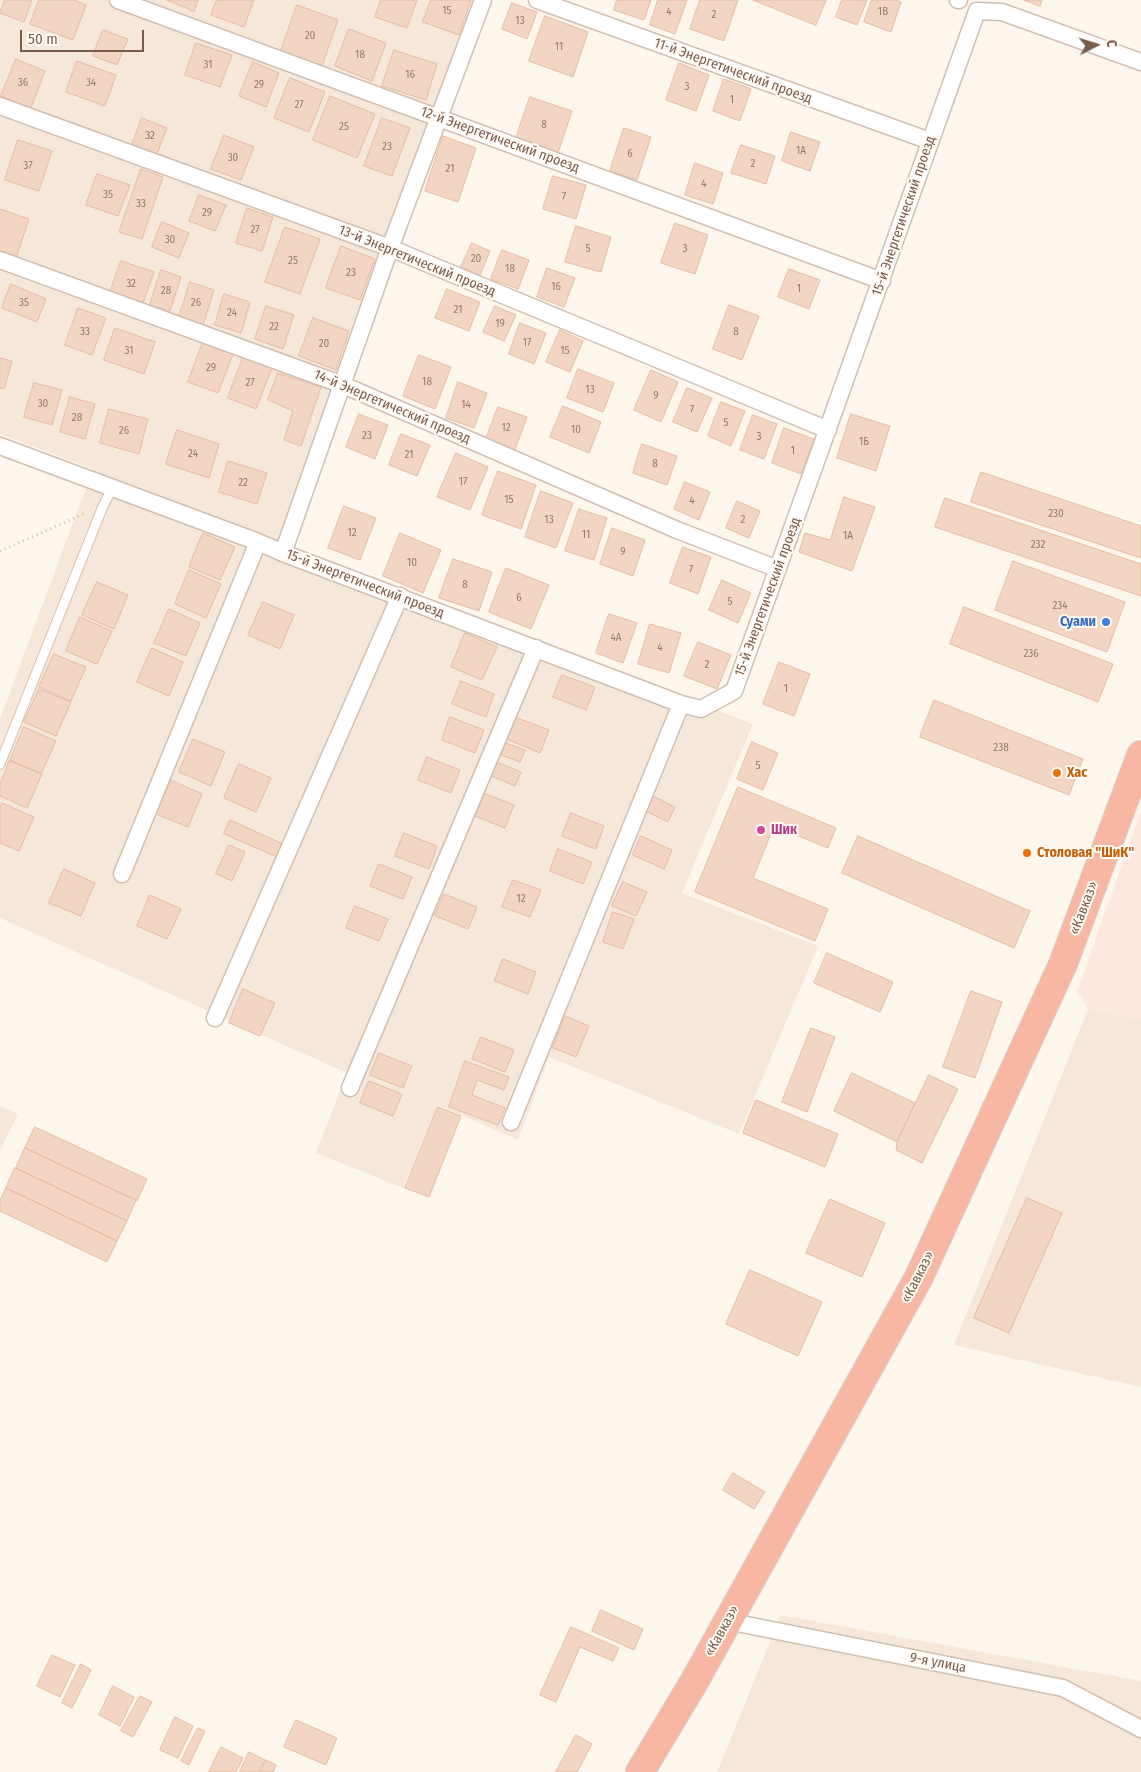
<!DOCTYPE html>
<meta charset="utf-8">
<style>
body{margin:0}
#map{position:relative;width:1141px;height:1772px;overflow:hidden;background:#fdf6ec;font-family:"Fira Sans Condensed",sans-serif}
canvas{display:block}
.north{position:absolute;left:1071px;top:20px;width:50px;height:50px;-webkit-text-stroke:4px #fffaf3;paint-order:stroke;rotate:85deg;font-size:14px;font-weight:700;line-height:20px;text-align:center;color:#7a5c4d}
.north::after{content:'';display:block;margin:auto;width:18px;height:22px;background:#7a5c4d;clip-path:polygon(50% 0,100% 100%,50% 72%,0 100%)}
.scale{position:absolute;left:20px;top:30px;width:124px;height:22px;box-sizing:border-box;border:2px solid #7a5c4d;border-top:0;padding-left:6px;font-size:15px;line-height:18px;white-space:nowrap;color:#7a5c4d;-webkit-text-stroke:4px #fffaf3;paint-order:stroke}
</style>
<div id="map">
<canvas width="1141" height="1772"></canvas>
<div class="north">С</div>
<div class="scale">50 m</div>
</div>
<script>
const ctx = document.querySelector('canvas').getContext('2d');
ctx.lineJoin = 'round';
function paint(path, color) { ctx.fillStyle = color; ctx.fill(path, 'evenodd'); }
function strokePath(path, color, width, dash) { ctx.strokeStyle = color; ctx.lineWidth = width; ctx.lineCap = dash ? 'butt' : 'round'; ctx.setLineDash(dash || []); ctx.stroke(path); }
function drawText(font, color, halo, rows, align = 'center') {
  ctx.font = font + ' "Fira Sans Condensed",sans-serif'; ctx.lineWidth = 4; ctx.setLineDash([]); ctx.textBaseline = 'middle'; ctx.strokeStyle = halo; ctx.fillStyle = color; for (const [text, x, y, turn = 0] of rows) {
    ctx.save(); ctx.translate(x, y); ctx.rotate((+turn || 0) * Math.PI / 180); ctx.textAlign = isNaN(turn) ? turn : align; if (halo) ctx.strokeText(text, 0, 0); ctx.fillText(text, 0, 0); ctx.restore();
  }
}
paint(new Path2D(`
 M0 0H488L294 547 753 724 682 893 818 946 739 1134 549 1057 518 1140 438 1105 403 1188 316 1153 347 1073 0 918V719L93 469 0 434Z
 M1088 1009 1141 1019V1387L954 1345Z
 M0 1106 18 1114 0 1151Z
 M781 1615 1141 1681V1772H717Z`), '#f5e8da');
paint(new Path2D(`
 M1141 811V1019L1088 1009 1077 991Z`), '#fde8e0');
const building = new Path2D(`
 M5 0H32L24 22 0 13Z
 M39 0H74L86 5 73 40 30 24Z
 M167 0H198L194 11Z
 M217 0H254L244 27 211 15Z
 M381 0H417L407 28 375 17Z
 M431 0H471L459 35 423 22Z
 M617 0H651L644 20 614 10Z
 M658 0H687L675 34 650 25Z
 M700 0H738L724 41 690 29Z
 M753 0H826L816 25Z
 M842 0H867L857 25 836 17Z
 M872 0H896L901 2 891 32 864 22Z
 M1024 0H1042L1040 6Z
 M512 3 537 12 527 39 502 29Z
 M297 5 338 20 322 66 281 51Z
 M545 16 588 32 573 77 529 61Z
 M349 29 386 43 372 81 335 66Z
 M103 30 128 39 117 65 93 56Z
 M196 43 232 55 220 87 185 75Z
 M394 50 437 64 426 100 382 86Z
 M16 59 45 71 31 108 1 96Z
 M77 61 116 75 105 106 66 92Z
 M253 62 279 73 266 107 239 96Z
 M679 63 709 75 696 111 666 100Z
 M290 78 325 92 309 132 274 118Z
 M724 79 751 89 740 121 713 111Z
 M330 96 375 114 357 158 313 140Z
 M530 97 572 111 558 153 516 138Z
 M142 118 167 128 157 154 132 145Z
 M382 118 410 128 392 176 364 166Z
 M624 128 651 137 637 180 610 171Z
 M791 132 820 142 810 171 782 161Z
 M224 135 254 147 241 180 211 169Z
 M443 136 476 148 458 202 425 191Z
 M18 140 52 151 39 191 5 180Z
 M741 145 775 156 766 184 731 173Z
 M695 163 723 173 713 204 685 195Z
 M141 169 163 177 142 239 119 232Z
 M97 174 130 185 118 216 86 205Z
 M553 176 586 185 576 219 543 209Z
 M199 195 226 205 215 231 189 221Z
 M247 208 273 217 262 251 236 243Z
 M0 209 29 219 15 261 0 256Z
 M162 222 189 233 179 258 152 247Z
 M675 223 708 235 695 274 661 263Z
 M576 226 611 237 601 272 565 262Z
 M285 227 320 239 300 294 265 282Z
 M472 243 490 251 480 275 461 267Z
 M341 246 375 259 360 300 326 288Z
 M502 250 529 260 518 289 491 279Z
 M121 261 154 272 142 306 109 295Z
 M547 268 575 278 564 307 537 297Z
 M789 269 820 280 809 309 778 297Z
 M161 270 181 277 170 311 150 305Z
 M190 282 214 290 203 325 179 317Z
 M11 284 46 299 37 322 2 308Z
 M447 289 480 302 469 331 435 318Z
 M224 294 250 302 241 333 215 325Z
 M729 305 759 316 742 360 713 349Z
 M266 306 294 315 283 349 255 339Z
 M495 306 516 315 504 341 483 332Z
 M78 308 106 318 92 355 65 345Z
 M313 318 349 331 336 370 299 356Z
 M520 323 546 333 534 364 509 354Z
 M115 328 155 342 144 374 104 360Z
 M560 330 583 341 570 372 546 362Z
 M203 342 233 354 218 393 188 382Z
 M419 355 451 367 435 409 403 396Z
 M243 357 272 368 256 409 228 398Z
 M0 358 12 361 4 389 0 388Z
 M578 369 614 383 603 412 567 398Z
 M651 370 678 382 661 422 634 410Z
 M278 373 321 387 301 446 284 440 293 411 268 400Z
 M458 382 487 393 474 428 446 418Z
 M34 383 62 390 52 425 24 417Z
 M687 388 712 398 697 432 673 422Z
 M70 397 95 404 85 439 60 432Z
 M721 402 745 411 731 446 708 436Z
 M563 406 601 422 589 453 550 437Z
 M498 407 527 417 515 450 486 439Z
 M109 409 148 419 139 454 100 443Z
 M359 414 388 425 375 459 346 447Z
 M851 414 890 426 876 471 837 458Z
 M753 415 777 424 764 459 740 450Z
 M784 428 814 439 801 474 772 463Z
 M177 430 219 444 209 478 166 464Z
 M401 434 430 445 417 476 389 465Z
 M642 444 677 456 667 485 633 473Z
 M456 453 488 467 470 510 437 497Z
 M228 461 267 473 257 504 219 492Z
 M498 471 536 485 521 529 482 515Z
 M981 472 1141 526V558L971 502Z
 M685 482 710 492 699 520 674 509Z
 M541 491 573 503 556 548 525 537Z
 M844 497 875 507 852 571 799 552 805 533 830 540Z
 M945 498 1141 564V596L935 527Z
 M737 501 760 511 749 538 726 528Z
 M344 506 376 518 360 560 328 548Z
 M579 509 607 518 594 560 565 551Z
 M612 528 645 540 633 576 600 564Z
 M203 533 235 547 220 580 189 567Z
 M400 533 441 550 423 593 383 576Z
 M683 547 711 557 698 594 670 583Z
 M453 559 492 572 479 611 439 598Z
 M1013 561 1125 602 1107 652 995 610Z
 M506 568 549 585 531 629 489 612Z
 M189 570 221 584 206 618 175 604Z
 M722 580 751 593 738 623 709 610Z
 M97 582 128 595 114 629 82 615Z
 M263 602 294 615 280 649 248 635Z
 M964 607 1113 664 1098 702 950 644Z
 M169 609 200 623 186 656 154 643Z
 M609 614 637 623 623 663 596 653Z
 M80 617 112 631 97 664 66 651Z
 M650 624 681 633 669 673 638 664Z
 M465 633 497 647 482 680 451 667Z
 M698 642 731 655 717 689 684 676Z
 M152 648 183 662 169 696 137 682Z
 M54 654 86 667 71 701 39 687Z
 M779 662 810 674 794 716 763 704Z
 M562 675 595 687 586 710 553 697Z
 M461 681 494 694 486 717 452 704Z
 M39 689 71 702 56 736 24 722Z
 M934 700 1083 759 1069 795 920 737Z
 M450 717 484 730 475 753 442 740Z
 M515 717 549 730 540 753 507 739Z
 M24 727 56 741 41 774 10 761Z
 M193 739 225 752 211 786 179 772Z
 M752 742 778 753 763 790 737 779Z
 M506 743 525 750 520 762 501 755Z
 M427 757 460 770 451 793 418 780Z
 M10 760 42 774 27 808 0 796V784Z
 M494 761 521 772 515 786 489 775Z
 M239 764 271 778 256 812 224 798Z
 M171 780 202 794 188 827 156 814Z
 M738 787 836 828 828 848 774 826 753 878 828 909 815 941 695 892Z
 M481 792 514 805 505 828 472 815Z
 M653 796 675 807 668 822 646 811Z
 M2 803 34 817 19 851 0 843V808Z
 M571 813 604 826 596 849 562 836Z
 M230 820 283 844 277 857 224 834Z
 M404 833 437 846 429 869 395 856Z
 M641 836 672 850 664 869 633 855Z
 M858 836 1030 911 1014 948 842 873Z
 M229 845 245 852 232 881 216 874Z
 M558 849 592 862 583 884 550 871Z
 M379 864 412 877 403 899 370 886Z
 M64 869 95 883 81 916 49 903Z
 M513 880 541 890 530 917 502 907Z
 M623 882 647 892 636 916 612 906Z
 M444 894 477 907 468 929 435 916Z
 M150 895 181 909 167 939 137 926Z
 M355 906 388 919 379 941 346 928Z
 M613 912 634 919 623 949 603 942Z
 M827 953 893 982 880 1012 814 983Z
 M503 959 536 972 528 994 495 981Z
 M243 989 275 1003 260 1036 229 1023Z
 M971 991 1002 1002 975 1078 943 1067Z
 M565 1016 589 1026 576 1057 553 1048Z
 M811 1028 835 1037 807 1112 782 1102Z
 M481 1037 514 1050 505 1072 472 1059Z
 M379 1053 412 1066 403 1088 370 1075Z
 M465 1061 509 1077 504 1090 477 1080 472 1095 505 1108 498 1125 449 1107Z
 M852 1073 915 1103 897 1142 834 1111Z
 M929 1075 958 1089 922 1163 896 1150 897 1142Z
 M369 1081 402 1094 393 1116 360 1103Z
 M756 1100 838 1134 825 1167 743 1133Z
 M438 1107 461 1116 429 1197 405 1188Z
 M35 1127 147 1179 137 1201 25 1148Z
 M25 1148 136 1200 127 1221 16 1168Z
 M15 1168 127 1221 117 1241 6 1188Z
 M6 1188 117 1241 107 1262 0 1211V1201Z
 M1027 1198 1062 1213 1009 1333 974 1318Z
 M830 1199 885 1223 862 1277 806 1253Z
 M750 1270 822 1302 798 1356 726 1324Z
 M733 1473 765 1492 754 1509 723 1490Z
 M601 1610 643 1629 634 1650 592 1631Z
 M571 1627 619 1648 613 1661 580 1647 556 1702 540 1695Z
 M52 1655 75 1665 60 1697 37 1686Z
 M81 1664 91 1670 72 1708 62 1703Z
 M113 1686 134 1697 120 1726 99 1715Z
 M140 1696 152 1702 133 1737 121 1731Z
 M175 1717 193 1726 178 1758 160 1750Z
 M296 1720 337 1738 326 1765 284 1747Z
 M198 1728 205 1731 189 1765 181 1761Z
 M576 1735 592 1744 577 1772H556Z
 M221 1747 243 1758 236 1772H209Z
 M249 1752 265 1760 259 1772H240Z
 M266 1760 276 1765 273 1772H261Z`);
paint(building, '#f3d5c3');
strokePath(building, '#e6bba3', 1);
const lane = new Path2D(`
 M0 764 103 506 113 487`);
const street = new Path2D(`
 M118 0 882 281
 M537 0 930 141
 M958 0H959
 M0 106 390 248 828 430
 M0 260 343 385 677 530 778 569
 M0 446 258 542 283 553 681 704 701 709 734 691 977 11 1002 12 1141 62
 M283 553 390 248 483 0
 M122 874 258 542
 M215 1018 400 596
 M350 1088 536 648
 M511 1122 681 704
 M727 1621 1063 1688 1141 1729`);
const highway = new Path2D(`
 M640 1772 694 1682 919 1277 1063 964 1141 755`);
strokePath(lane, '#d1beb0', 11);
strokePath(street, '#d1beb0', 19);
strokePath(highway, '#dad1cd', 30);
strokePath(new Path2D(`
 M0 551 86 513`), '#d9b8a5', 3, [1, 4]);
strokePath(lane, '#fff', 9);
strokePath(street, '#fff', 16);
strokePath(highway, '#f7b7a3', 28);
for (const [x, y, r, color] of [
 [1106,622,5,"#3f7fe0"],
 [1057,773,5,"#e8710a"],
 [761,830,5,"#d1479c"],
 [1027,853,5,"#e8710a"]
]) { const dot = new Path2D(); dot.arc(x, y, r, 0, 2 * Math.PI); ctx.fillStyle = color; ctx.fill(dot); strokePath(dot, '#fffaf3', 2); }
drawText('11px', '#987a6a', null, [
 ["15",447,11],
 ["4",669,12],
 ["1В",883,12],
 ["2",714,15],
 ["13",520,21],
 ["20",310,36],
 ["11",559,47],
 ["18",360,55],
 ["31",208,65],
 ["16",410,75],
 ["36",23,83],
 ["34",91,83],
 ["29",259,85],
 ["3",687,87],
 ["1",732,100],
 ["27",299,105],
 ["8",544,125],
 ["25",344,127],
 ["32",150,136],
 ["23",387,147],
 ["1А",801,151],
 ["6",630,154],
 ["30",233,158],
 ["2",753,164],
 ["37",28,166],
 ["21",450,169],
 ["4",704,184],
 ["35",108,195],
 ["7",564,197],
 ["33",141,204],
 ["29",207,213],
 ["27",255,230],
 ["30",170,240],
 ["5",588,249],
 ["3",685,249],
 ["20",476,259],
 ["25",293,261],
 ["18",510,269],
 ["23",351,273],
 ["32",131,284],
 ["16",556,287],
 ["1",799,289],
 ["28",166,291],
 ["35",24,303],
 ["26",196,303],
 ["21",458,310],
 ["24",232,313],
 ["19",500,324],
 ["22",274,327],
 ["33",85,332],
 ["8",736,332],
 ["17",527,343],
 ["20",324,344],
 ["31",129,351],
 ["15",565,351],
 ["29",211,368],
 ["18",427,382],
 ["27",250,383],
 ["13",590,390],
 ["9",656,396],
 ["30",43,404],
 ["14",466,405],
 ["7",692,410],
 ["28",77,418],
 ["5",726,423],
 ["12",506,428],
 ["10",576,430],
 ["26",124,431],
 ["23",367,436],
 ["3",759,437],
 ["1Б",864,442],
 ["1",793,451],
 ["24",193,454],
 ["21",409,455],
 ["8",655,464],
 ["17",463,482],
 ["22",243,483],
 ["15",509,500],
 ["4",692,501],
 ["230",1056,514],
 ["13",549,520],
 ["2",743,520],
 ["12",352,533],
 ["11",586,535],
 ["1А",848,536],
 ["232",1038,545],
 ["9",623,552],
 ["10",412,563],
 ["7",691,570],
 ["8",465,585],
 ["6",519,598],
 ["5",730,602],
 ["234",1060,606],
 ["4А",616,638],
 ["4",660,648],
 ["236",1031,654],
 ["2",707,665],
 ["1",786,689],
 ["238",1001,748],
 ["5",758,766],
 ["12",521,899]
]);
drawText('14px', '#7a5c4d', '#fffaf3', [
 ["11-й Энергетический проезд",733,71,20],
 ["12-й Энергетический проезд",500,140,20],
 ["15-й Энергетический проезд",904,216,-71],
 ["13-й Энергетический проезд",417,261,22],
 ["14-й Энергетический проезд",392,407,23],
 ["15-й Энергетический проезд",365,584,21],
 ["15-й Энергетический проезд",768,597,-70],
 ["«Кавказ»",1084,908,-69],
 ["«Кавказ»",918,1277,-63],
 ["«Кавказ»",722,1631,-61],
 ["9-я улица",938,1663,11]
]);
drawText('bold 14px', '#366cbe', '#fffaf3', [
 ["Суами",1096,622]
], 'right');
drawText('bold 14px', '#c56008', '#fffaf3', [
 ["Хас",1067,773],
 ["Столовая \"ШиК\"",1037,853]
], 'left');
drawText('bold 14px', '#b23c85', '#fffaf3', [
 ["Шик",771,830]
], 'left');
</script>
